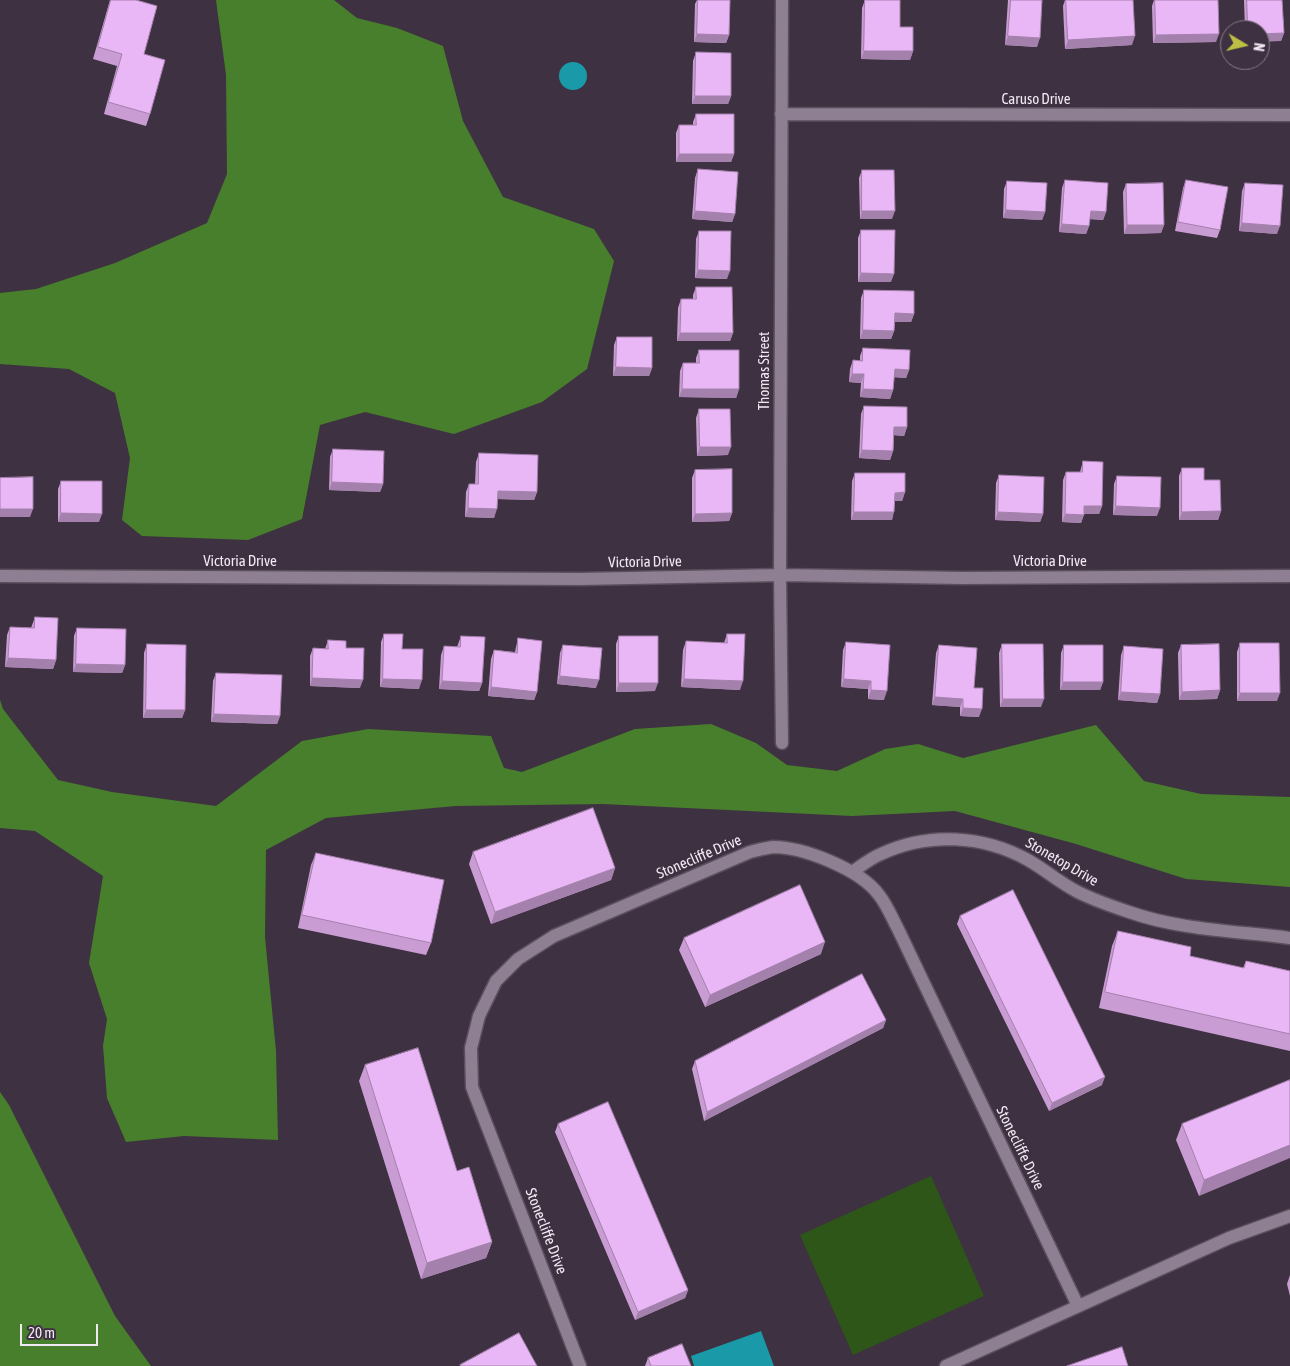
<!DOCTYPE html>
<style>
body{margin:0}
#map{position:relative;width:1290px;height:1366px;overflow:hidden;background:#3e3141;font-family:"Asap Condensed",sans-serif}
canvas{display:block}
.north{position:absolute;left:1220px;top:20px;width:50px;height:50px;box-sizing:border-box;background:#3e3141;border:1px solid #857a88;border-radius:50%;rotate:99deg;font-size:14px;font-weight:700;line-height:20px;text-align:center;color:#f0e8f2}
.north::after{content:'';display:block;margin:auto;width:18px;height:22px;background:#bcbf44;clip-path:polygon(50% 0,100% 100%,50% 72%,0 100%)}
.scale{position:absolute;left:20px;top:1324px;width:78px;height:22px;box-sizing:border-box;border:2px solid #f0e8f2;border-top:0;padding-left:6px;font-size:15px;line-height:18px;white-space:nowrap;color:#f0e8f2;-webkit-text-stroke:4px #3e3141;paint-order:stroke}
</style>
<div id="map">
<canvas width="1290" height="1366"></canvas>
<div class="north">N</div>
<div class="scale">20 m</div>
</div>
<script>
const ctx = document.querySelector('canvas').getContext('2d');
ctx.lineJoin = 'round';
function paint(path, color) { ctx.fillStyle = color; ctx.fill(path, 'evenodd'); }
function strokePath(path, color, width, dash) { ctx.strokeStyle = color; ctx.lineWidth = width; ctx.lineCap = dash ? 'butt' : 'round'; ctx.setLineDash(dash || []); ctx.stroke(path); }
function drawText(font, color, halo, rows, align = 'center') {
  ctx.font = font + ' "Asap Condensed",sans-serif'; ctx.lineWidth = 5; ctx.setLineDash([]); ctx.textBaseline = 'middle'; ctx.strokeStyle = halo; ctx.fillStyle = color; for (const [text, x, y, turn = 0] of rows) {
    ctx.save(); ctx.translate(x, y); ctx.rotate((+turn || 0) * Math.PI / 180); ctx.textAlign = isNaN(turn) ? turn : align; if (halo) ctx.strokeText(text, 0, 0); ctx.fillText(text, 0, 0); ctx.restore();
  }
}
paint(new Path2D(`
 M931 1176 984 1296 853 1355 800 1235Z`), '#2d5618');
paint(new Path2D(`
 M216 0H334L357 18 397 28 443 46 463 121 503 197 594 229 614 261 587 369 542 402 454 434 365 412 320 425 302 519 248 540 142 536 122 520 130 458 115 393 69 369 0 364V293L36 289 115 263 207 223 227 174 226 75Z
 M0 700 3 709 58 780 112 792 216 806 302 741 368 729 491 736 504 768 522 772 635 729 711 724 756 743 787 765 837 771 885 749 918 744 963 758 1096 725 1144 781 1201 794 1290 797V887L1186 879 1076 844 955 811 852 816 603 804 455 806 326 818 266 850 265 937 276 1051 278 1140 184 1136 126 1142 107 1098 103 1046 107 1019 89 963 103 876 35 831 0 828Z
 M0 1092 9 1105 115 1316 151 1366H0Z`), '#487f2c');
paint(new Path2D(`
 M559 76a14 14 0 1 1 28 0a14 14 0 1 1-28 0Z
 M761 1331 774 1366H694L691 1356Z`), '#1a9aa8');
const minor = new Path2D(`
 M781 114 1290 115
 M0 576 580 579 780 575 963 578 1290 576
 M782 743 780 575 782 0
 M852 872C861 866 871 858 881 854 928 832 983 835 1028 860 1044 869 1059 882 1076 891 1093 900 1111 906 1129 912 1180 930 1236 931 1290 938
 M580 1366 472 1087 471 1048 479 1016 496 981 518 959 554 936 750 852C757 850 766 848 773 847 804 847 861 870 879 895 887 905 892 918 898 929L1078 1306
 M946 1366 1229 1238 1290 1216`);
strokePath(minor, '#5a4f5d', 15);
strokePath(minor, '#8e7f92', 12);
paint(new Path2D(`
 M110 0H136L144 54 150 114 146 126 104 114 117 66 93 59Z
 M697 0H730L729 35 726 43 694 42 695 4Z
 M865 0 900 27 913 51 910 60 861 59 862 8Z
 M1008 0H1042L1037 47 1005 45Z
 M1065 0H1133L1132 45 1065 49 1063 6Z
 M1154 0H1218L1216 42 1153 43 1152 6Z
 M1244 0H1282L1284 33 1281 41 1260 30H1245Z
 M696 52 731 96 728 104H692L693 61Z
 M696 114 734 154 731 162H676V133L679 125H693V122Z
 M698 169 735 214 732 222 692 219 695 178Z
 M862 170 892 219H860L859 178Z
 M1065 180 1106 212 1103 220 1090 219 1089 226 1086 234 1059 232 1062 188Z
 M1186 180 1220 230 1217 238 1175 231 1183 188Z
 M1007 181 1045 212 1042 220 1003 218 1004 189Z
 M1245 183 1277 234 1239 231 1242 191Z
 M1126 184 1164 225 1161 233 1124 234 1123 192Z
 M861 230 891 282H858V238Z
 M699 231 727 279 695 278 696 239Z
 M696 287 733 333 730 341H677L678 308 681 299H693V295Z
 M864 290 914 314 911 322H895L894 331 891 339H860L861 298Z
 M617 337 652 368 649 376H613L614 345Z
 M863 348 909 370 906 378 894 377 893 390 890 399 860 397 861 383 849 382 850 369 853 360 860 361V356Z
 M699 350 739 389 736 398 679 397 680 371 683 363H696V358Z
 M864 406 907 427 904 436 894 435 893 451 890 460 859 458 861 414Z
 M699 409 728 455 697 456 696 418Z
 M333 449 383 484 380 492 329 490 330 457Z
 M479 453 537 492 534 500 498 499 494 518 465 517 466 492 469 484H475L476 462Z
 M1083 461 1102 506 1099 514H1084L1081 523 1062 522 1063 480 1066 472H1080Z
 M1182 468 1204 480 1221 511 1218 520H1179V476Z
 M695 470 732 513 729 521 692 522V478Z
 M855 473 905 492 902 501H895L892 520H851L852 481Z
 M999 475 1043 514 1040 522 995 520 996 483Z
 M1117 476 1157 516 1113 515 1114 484Z
 M61 481 99 522H58V489Z
 M35 617 56 660 53 669 5 667 7 635 10 627 31 628Z
 M77 628 125 665 122 673 73 672 74 636Z
 M384 634 402 649 419 689 380 687 381 642Z
 M727 634 740 690 681 687 683 650 686 641 724 643Z
 M461 636 482 683 479 691 439 689 441 655 444 646 457 647Z
 M619 636 655 691 616 692V644Z
 M518 638 537 692 534 700 488 696 491 659 494 650 515 652 516 647Z
 M328 640 346 648 360 688 310 686V656L313 648 325 649Z
 M846 642 884 700 868 699V689L841 687 843 650Z
 M1240 643 1277 701H1237V652Z
 M147 644 185 710 182 718H143L144 653Z
 M1002 644 1041 707H1000L999 653Z
 M563 645 596 688 557 684 560 653Z
 M939 645 974 688 979 717 960 716V707L932 705 936 653Z
 M1064 645 1103 682 1100 690H1060L1061 653Z
 M1181 645 1220 690 1217 699 1179 700 1178 653Z
 M1124 646 1160 694 1157 703 1118 700 1121 655Z
 M216 673 280 716 277 724 211 722 213 681Z
 M473 852 615 868 611 880 491 924 469 864Z
 M316 853 431 943 426 955 298 928 311 865Z
 M960 916 1102 1085 1049 1111 957 924Z
 M1118 931 1190 956 1243 968 1246 961 1290 971V1051L1099 1008 1112 946Z
 M684 938 821 954 705 1007 679 950Z
 M886 1020 883 1028 704 1121 692 1069 695 1061Z
 M365 1065 457 1171 492 1242 486 1258 421 1279 359 1081Z
 M1290 1080 1199 1196 1176 1140 1182 1124Z
 M558 1124 688 1290 685 1298 635 1320 555 1132Z
 M1290 1275V1296L1287 1284Z
 M648 1358 691 1366H645Z`), '#c99dd4');
paint(new Path2D(`
 M1284 33 1281 41 1260 42V34Z
 M697 34 729 35 726 43 694 42Z
 M1219 34 1216 42 1153 43 1156 35Z
 M1008 36 1040 38 1037 47 1005 45Z
 M1135 36 1132 45 1065 49 1068 40Z
 M864 51H913L910 60 861 59Z
 M695 96H731L728 104H692Z
 M679 154H734L731 162H676Z
 M1006 210 1045 212 1042 220 1003 218Z
 M695 211 735 214 732 222 692 219Z
 M862 211H895L892 219H860Z
 M1091 211 1106 212 1103 220 1088 219Z
 M1242 223 1280 226 1277 234 1239 231Z
 M1062 224 1089 226 1086 234 1059 232Z
 M1127 225H1164L1161 233 1124 234Z
 M698 270 730 271 727 279 695 278Z
 M861 273 894 274 891 282H858Z
 M895 313 914 314 911 322H892Z
 M863 330 894 331 891 339H860Z
 M680 333H733L730 341H677Z
 M616 367 652 368 649 376H613Z
 M895 369 909 370 906 378 892 377Z
 M852 374H864L861 383 849 382Z
 M682 389H739L736 398 679 397Z
 M863 389 893 390 890 399 860 397Z
 M894 427H907L904 436 891 435Z
 M700 447H731L728 455 697 456Z
 M862 450 893 451 890 460 859 458Z
 M332 482 383 484 380 492 329 490Z
 M498 491 537 492 534 500 495 499Z
 M905 492 902 501H892L895 493Z
 M1084 506H1102L1099 514H1081Z
 M1116 506 1160 508 1157 516 1113 515Z
 M468 508 497 509 494 518 465 517Z
 M0 509H33L30 517H0Z
 M1221 511 1218 520H1179L1182 512Z
 M854 512H894L892 520H851Z
 M998 512 1043 514 1040 522 995 520Z
 M61 513 102 514 99 522H58Z
 M732 513 729 521 692 522 695 514Z
 M1065 514 1084 515 1081 523 1062 522Z
 M8 658 56 660 53 669 5 667Z
 M76 664 125 665 122 673 73 672Z
 M560 676 599 680 596 688 557 684Z
 M312 678 363 680 360 688 310 686Z
 M383 679 422 680 419 689 380 687Z
 M684 679 743 681 740 690 681 687Z
 M844 679 871 681 868 689 841 687Z
 M442 681 482 683 479 691 439 689Z
 M1063 682H1103L1100 690H1060Z
 M619 683H658L655 691 616 692Z
 M491 687 537 692 534 700 488 696Z
 M871 690 887 691 884 700 868 699Z
 M1220 690 1217 699 1179 700 1182 692Z
 M1121 692 1160 694 1157 703 1118 700Z
 M1240 693H1280L1277 701H1237Z
 M935 697 963 699 960 707 932 705Z
 M1003 699H1044L1041 707H1000Z
 M963 708 982 709 979 717 960 716Z
 M146 710H185L182 718H143Z
 M214 714 280 716 277 724 211 722Z
 M615 868 611 880 491 924 495 912Z
 M825 942 821 954 705 1007 710 995Z
 M886 1020 883 1028 704 1121 707 1112Z
 M1105 1077 1102 1085 1049 1111 1052 1103Z
 M1290 1145V1158L1199 1196 1204 1180Z
 M492 1242 486 1258 421 1279 427 1263Z
 M688 1290 685 1298 635 1320 638 1312Z`), '#a480ac');
const building = new Path2D(`
 M111 0H136L157 6 144 54 165 60 150 114 108 102 122 54 98 47Z
 M698 0H730L729 35 697 34Z
 M865 0H900V27H913V51H864Z
 M1011 0H1042L1040 38 1008 36Z
 M1066 0H1133L1135 36 1068 40Z
 M1155 0H1218L1219 34 1156 35Z
 M1247 0H1282L1284 33 1260 34V30H1248Z
 M696 52 731 53V96H695Z
 M696 114H734V154H679V125H696Z
 M698 169 738 172 735 214 695 211Z
 M862 170H894L895 211H862Z
 M1065 180 1108 183 1106 212 1091 211 1089 226 1062 224Z
 M1186 180 1228 187 1220 230 1178 222Z
 M1007 181 1047 183 1045 212 1006 210Z
 M1163 183 1164 225H1127L1126 184Z
 M1245 183 1283 185 1280 226 1242 223Z
 M861 230H895L894 274 861 273Z
 M699 231H731L730 271 698 270Z
 M696 287H732L733 333H680L681 299H696Z
 M864 290 914 291V314L895 313 894 331 863 330Z
 M617 337H652V368L616 367Z
 M863 348 910 350 909 370 895 369 893 390 863 389 864 374H852L853 360 862 361Z
 M699 350H739V389H682L683 363H699Z
 M864 406 907 407V427H894L893 451 862 450Z
 M699 409H730L731 447H700Z
 M333 449 384 451 383 484 332 482Z
 M479 453 538 455 537 492 498 491 497 509 468 508 469 484H478Z
 M1083 461 1103 462 1102 506H1084V515L1065 514 1066 472H1082Z
 M1182 468H1204V480H1220L1221 511 1182 512Z
 M732 469V513L695 514V470Z
 M855 473H905V492L895 493 894 512H854Z
 M999 475 1044 477 1043 514 998 512Z
 M1117 476 1161 477 1160 508 1116 506Z
 M33 477V509H0V478Z
 M61 481H102V514L61 513Z
 M35 617 58 618 56 660 8 658 10 627 34 628Z
 M77 628 126 629 125 665 76 664Z
 M384 634H403L402 649H423L422 680 383 679Z
 M727 634H745L743 681 684 679 686 641 727 643Z
 M461 636 485 637 482 683 442 681 444 646 460 647Z
 M619 636H658V683H619Z
 M518 638 542 641 537 692 491 687 494 650 517 653Z
 M328 640 346 641V648H364L363 680 312 678 313 648 328 649Z
 M846 642 890 645 887 691 871 690V681L844 679Z
 M1240 643H1279L1280 693H1240Z
 M147 644 186 645 185 710H146Z
 M1002 644H1043L1044 699H1003Z
 M1219 644 1220 690 1182 692 1181 645Z
 M563 645 602 648 599 680 560 676Z
 M939 645 977 648 974 688H983L982 709 963 708V699L935 697Z
 M1064 645H1103V682H1063Z
 M1124 646 1163 649 1160 694 1121 692Z
 M216 673 282 675 280 716 214 714Z
 M593 808 615 868 495 912 473 852Z
 M316 853 444 880 431 943 302 915Z
 M800 885 825 942 710 995 684 938Z
 M1013 890 1105 1077 1052 1103 960 916Z
 M1118 931 1191 947 1190 956 1244 968 1246 961 1290 971V1034L1105 992Z
 M862 974 886 1020 707 1112 695 1061Z
 M418 1048 457 1171 469 1167 492 1242 427 1263 365 1065Z
 M1290 1080V1145L1204 1180 1182 1124Z
 M608 1102 688 1290 638 1312 558 1124Z
 M519 1333 537 1366H461L460 1365Z
 M682 1344 691 1366H651L648 1358Z
 M1122 1347 1128 1366H1067Z`);
paint(building, '#eab7f6');
strokePath(building, '#a480ac', 1);
drawText('15px', '#f0e8f2', '#3e3141', [
 ["Caruso Drive",1036,99],
 ["Thomas Street",764,371,-90],
 ["Victoria Drive",240,561],
 ["Victoria Drive",1050,561],
 ["Victoria Drive",645,562,-1],
 ["Stonecliffe Drive",699,857,-23],
 ["Stonetop Drive",1062,862,30],
 ["Stonecliffe Drive",1020,1148,64],
 ["Stonecliffe Drive",546,1231,69]
]);
</script>
